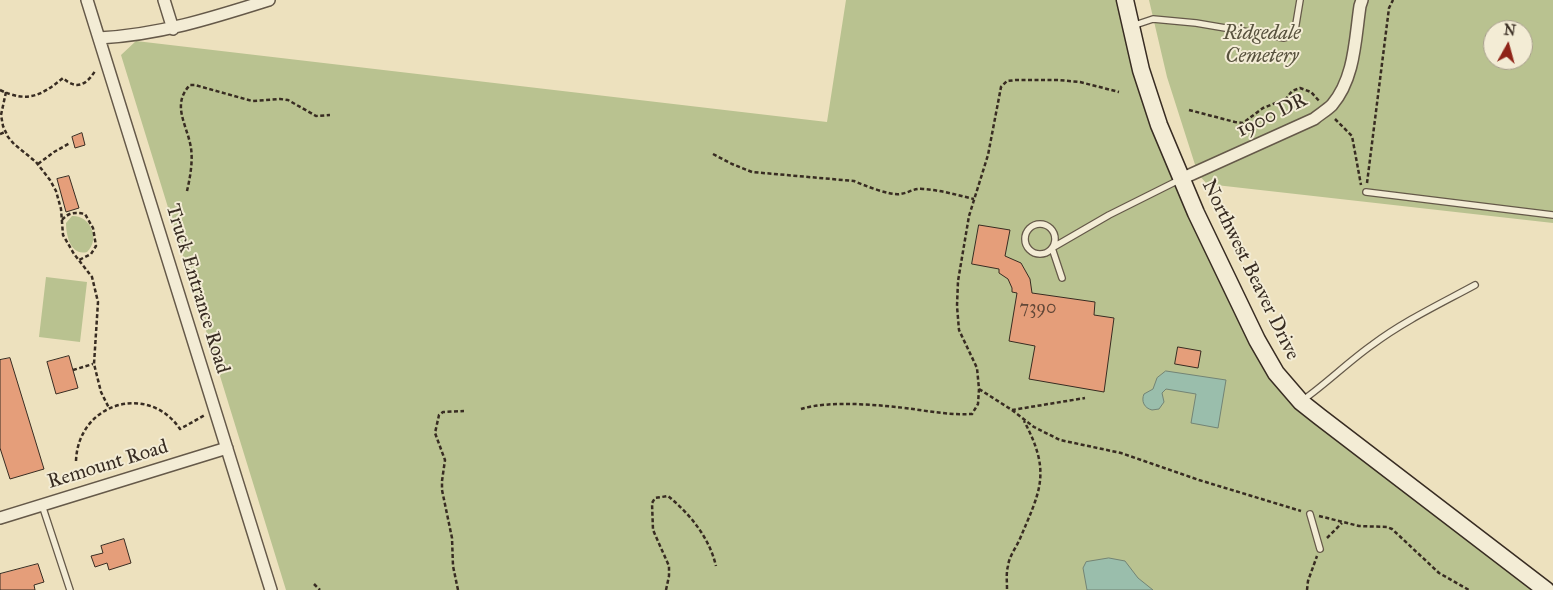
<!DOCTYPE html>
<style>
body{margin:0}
#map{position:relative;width:1553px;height:590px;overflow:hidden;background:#ede1be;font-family:"IM FELL Great Primer",serif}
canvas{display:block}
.north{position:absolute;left:1483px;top:20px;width:50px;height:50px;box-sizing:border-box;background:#f3ecd5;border:1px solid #a89f8d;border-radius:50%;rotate:7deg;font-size:14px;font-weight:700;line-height:20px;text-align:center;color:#382c22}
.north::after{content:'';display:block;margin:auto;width:18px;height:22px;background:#8f2418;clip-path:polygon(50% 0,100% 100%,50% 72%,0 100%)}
</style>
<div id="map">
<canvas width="1553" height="590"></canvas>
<div class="north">N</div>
</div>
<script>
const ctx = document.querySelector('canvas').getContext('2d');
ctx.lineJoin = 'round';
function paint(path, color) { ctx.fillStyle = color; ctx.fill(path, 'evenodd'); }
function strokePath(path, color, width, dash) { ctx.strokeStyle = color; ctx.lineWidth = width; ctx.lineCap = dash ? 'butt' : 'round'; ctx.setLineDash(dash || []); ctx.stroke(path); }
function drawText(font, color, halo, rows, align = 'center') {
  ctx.font = font + ' "IM FELL Great Primer",serif'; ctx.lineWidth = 4; ctx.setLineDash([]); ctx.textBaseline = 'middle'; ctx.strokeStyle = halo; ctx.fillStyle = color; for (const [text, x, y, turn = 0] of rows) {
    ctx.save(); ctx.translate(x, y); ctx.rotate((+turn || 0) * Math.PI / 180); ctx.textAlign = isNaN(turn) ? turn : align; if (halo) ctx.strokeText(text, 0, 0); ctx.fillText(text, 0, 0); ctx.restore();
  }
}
paint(new Path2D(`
 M846 0H1120L1136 71 1263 362 1535 590H286L121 55 136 41 827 122Z
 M1149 0H1553V223L1207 184 1198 174 1167 77ZM1493 30H1523V60H1493Z
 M72 216C90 215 101 239 87 252 71 256 66 236 66 223Z
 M46 277 87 282 80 342 39 337Z`), '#b9c290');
const water = new Path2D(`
 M1166 371 1226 380 1218 428 1191 423 1196 394 1166 389 1162 393 1164 402 1159 409 1152 410C1144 408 1141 401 1144 394L1153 389 1157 378Z
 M1109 558 1125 561 1138 578 1153 590H1087L1083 568 1086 562Z`);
paint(water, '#9abeac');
strokePath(water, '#738475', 1);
const building = new Path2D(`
 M82 133 85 145 75 148 72 137Z
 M69 176 79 208 66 212 57 179Z
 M979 225 1010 230 1005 256 1021 263 1030 279 1032 293 1095 302 1094 315 1114 318 1104 392 1029 379 1035 346 1009 341 1017 293 1012 292V288L1008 279 999 273V269L972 264Z
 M1178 347 1201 351 1198 368 1175 364Z
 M69 356 78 388 56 394 47 362Z
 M10 358 44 469 10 479 0 448V360Z
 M124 539 131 563 109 570 107 563 95 567 91 556 103 553 101 546Z
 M38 564 44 582 34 585 35 590H0V574Z`);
paint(building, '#e59e7a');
strokePath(building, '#382c22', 1);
const service = new Path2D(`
 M1132 26 1153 19 1196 23 1284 38 1291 36 1295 30 1300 0
 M1366 192 1553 215
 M1025 239a15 15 0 1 1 30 0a15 15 0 1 1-30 0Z
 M1062 278 1052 248 1109 215 1179 180
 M1303 400C1327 383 1348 362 1372 345 1404 321 1440 304 1475 285
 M42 505 70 590
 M1310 514 1320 549`);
const minor = new Path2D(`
 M87 0 271 590
 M164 0 173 29
 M99 38C159 35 212 18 269 0
 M1181 179 1314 119C1320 114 1327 110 1332 105 1355 78 1355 39 1360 6L1362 0
 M0 518 227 448`);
const secondary = new Path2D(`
 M1125 0 1141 70 1159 125 1196 213 1257 340 1276 373 1301 402 1320 417 1546 590`);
strokePath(service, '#655949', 8);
strokePath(minor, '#655949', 14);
strokePath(secondary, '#382c22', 19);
strokePath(new Path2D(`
 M0 90C27 103 41 96 63 78 77 91 87 84 95 71
 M6 92 1 115 3 126 8 137 14 144 36 162 50 180 56 191 61 209 63 235 74 254 92 277 98 302 94 364 101 392 109 408
 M1189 110 1235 122 1243 123 1263 108 1286 99 1292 91 1300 88 1311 92 1320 102
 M1335 119 1352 136 1361 185
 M0 134 5 132
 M713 154 732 164 752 172 854 181C863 185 891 196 900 194 909 193 913 188 923 189 940 190 957 195 974 199
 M38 164 54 152 70 143
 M1367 183 1389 8 1393 0H1396
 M187 191C190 178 193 162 191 148 187 124 171 105 190 85H195L252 101 280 99 288 100 316 116 330 115
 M62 220C69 212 75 212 85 214L93 228 96 246 91 254 79 260
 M73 370 93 364
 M979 389 1012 410 1085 398
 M801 409C830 400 883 405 913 409 933 412 952 415 972 414L978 404 979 389 977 368 959 330 957 306 958 281 969 216 988 155 1001 87 1007 81 1016 80H1058L1080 82 1119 92
 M1012 410 1034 427 1060 440 1121 453 1199 480 1301 511
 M76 461C78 403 148 382 180 429L205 415
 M1319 516 1359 526 1387 527 1392 529 1439 573 1469 590
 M1327 538 1342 523
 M314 584 320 590
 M1007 589C1007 581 1006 573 1008 566 1009 557 1015 549 1019 541 1040 491 1052 473 1024 421
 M458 590 453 566 452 538 442 490V481L445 460 435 433 439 415 443 412 464 411
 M666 590 669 576V566L653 530 652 503 655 498 668 496C690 514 709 537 716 566
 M1307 590 1308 581 1317 556`), '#382c22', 2.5, [4, 2.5]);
strokePath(service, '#f3ecd5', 5.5);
strokePath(minor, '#f3ecd5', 11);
strokePath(secondary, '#f3ecd5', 16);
drawText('18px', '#634838', null, [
 ["7390",1038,309]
]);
drawText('italic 20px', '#58523e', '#f3ecd5', [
 ["Ridgedale",1262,34],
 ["Cemetery",1262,57]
]);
drawText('20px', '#382c22', '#f3ecd5', [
 ["1900 DR",1272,116,-26],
 ["Northwest Beaver Drive",1250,270,64],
 ["Truck Entrance Road",197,289,73],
 ["Remount Road",108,465,-17]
]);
</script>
